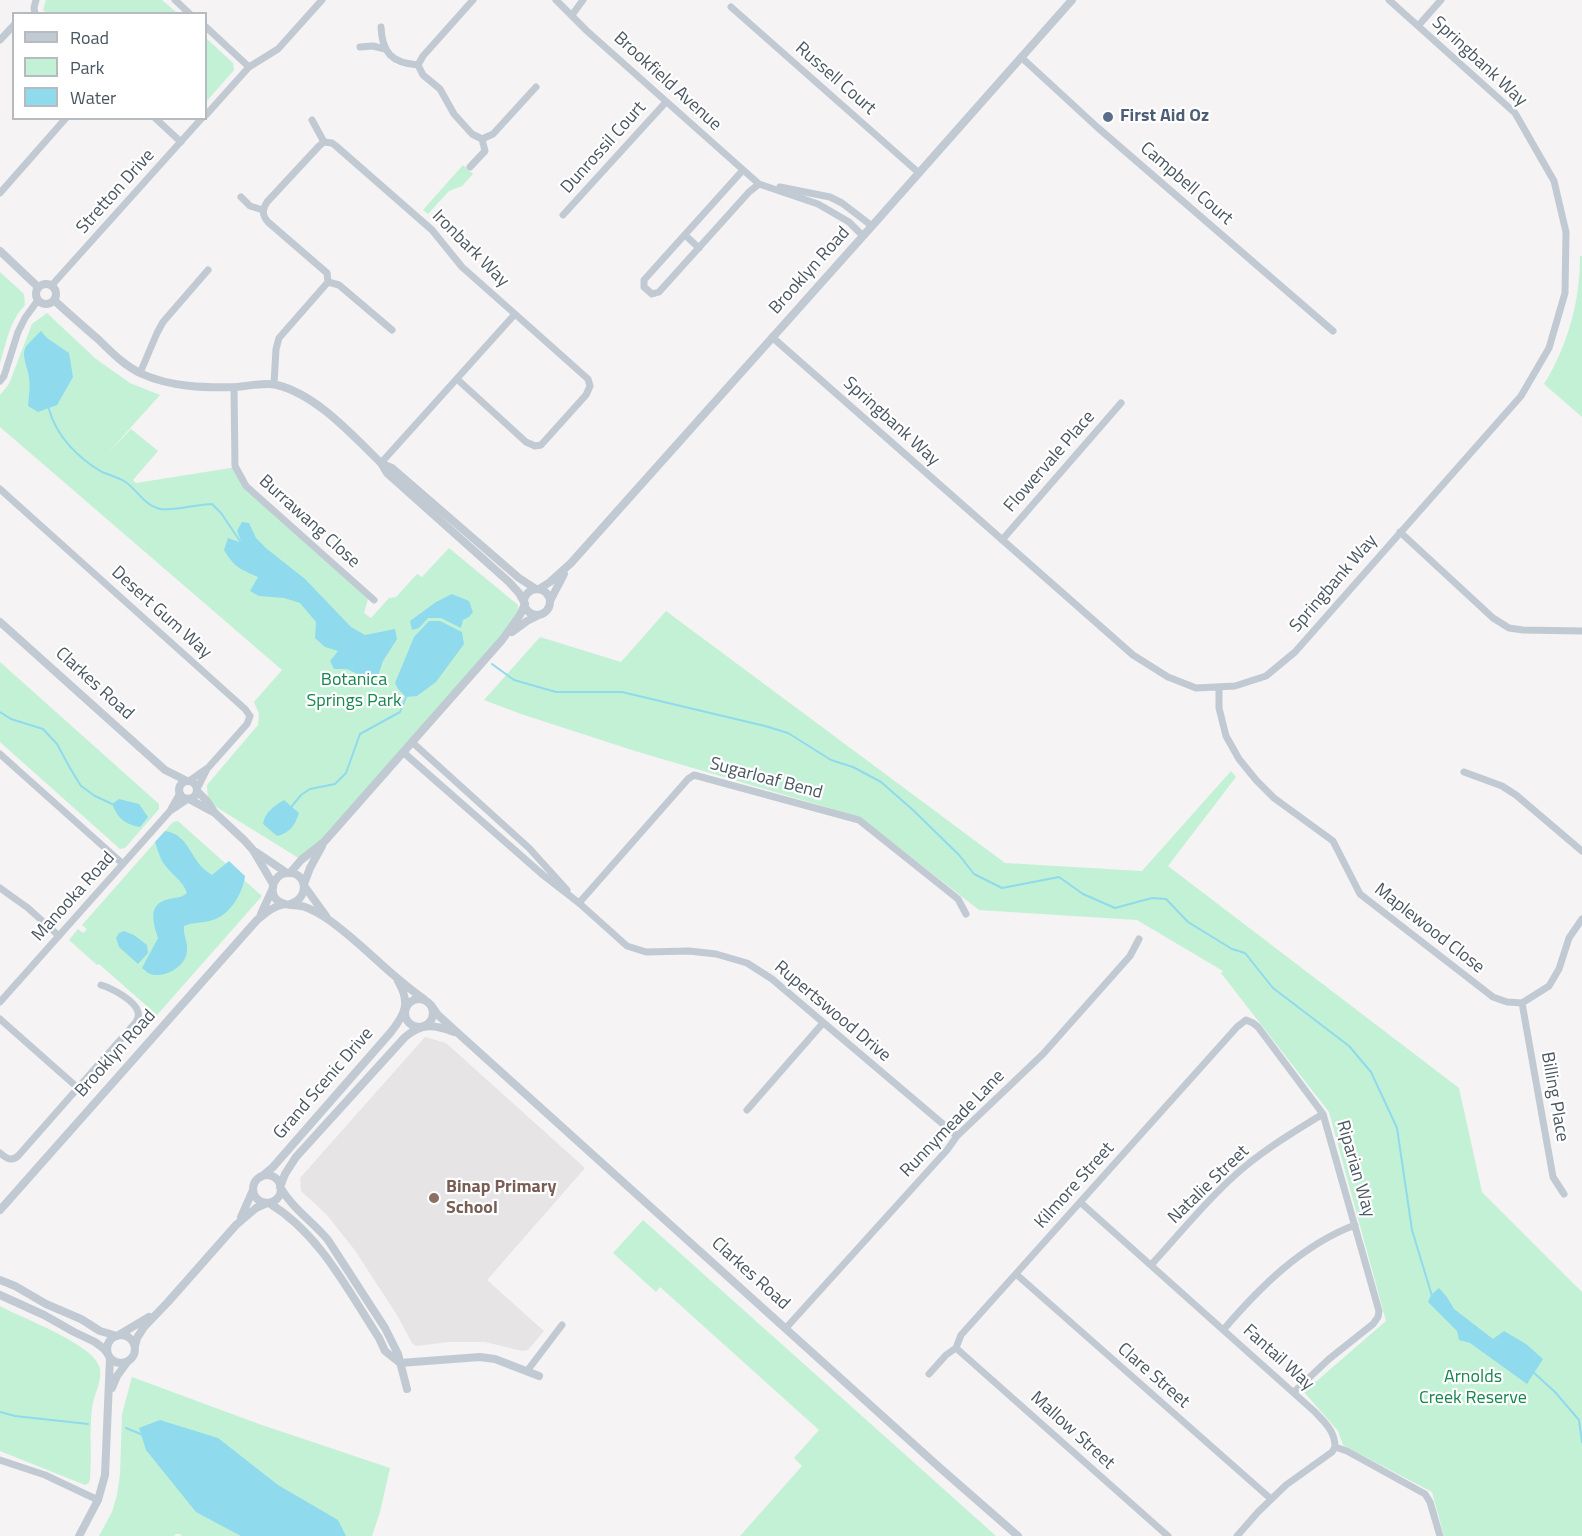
<!DOCTYPE html>
<style>
body{margin:0}
#map{position:relative;width:1582px;height:1536px;overflow:hidden;background:#f5f3f3;font-family:"Titillium Web",sans-serif}
canvas{display:block}
.legend{position:absolute;left:12px;top:12px;width:195px;height:108px;box-sizing:border-box;background:#fff;border:2px solid #b7bbc0;margin:0;padding:8px 10px;list-style:none;font-size:18px;color:#4a5661}
.legend li{display:flex;align-items:center;gap:12px;height:30px}
.legend b{width:30px;border:2px solid #b7bbc0}
</style>
<div id="map">
<canvas width="1582" height="1536"></canvas>
<ul class="legend">
<li><b style="height:8px;background:#c1cad2"></b>Road</li>
<li><b style="height:16px;background:#c3f1d5"></b>Park</li>
<li><b style="height:16px;background:#90daee"></b>Water</li>
</ul>
</div>
<script>
const ctx = document.querySelector('canvas').getContext('2d');
ctx.lineJoin = 'round';
function paint(path, color) { ctx.fillStyle = color; ctx.fill(path, 'evenodd'); }
function strokePath(path, color, width, dash) { ctx.strokeStyle = color; ctx.lineWidth = width; ctx.lineCap = dash ? 'butt' : 'round'; ctx.setLineDash(dash || []); ctx.stroke(path); }
function drawText(font, color, halo, rows, align = 'center') {
  ctx.font = font + ' "Titillium Web",sans-serif'; ctx.lineWidth = 4.5; ctx.setLineDash([]); ctx.textBaseline = 'middle'; ctx.strokeStyle = halo; ctx.fillStyle = color; for (const [text, x, y, turn = 0] of rows) {
    ctx.save(); ctx.translate(x, y); ctx.rotate((+turn || 0) * Math.PI / 180); ctx.textAlign = isNaN(turn) ? turn : align; if (halo) ctx.strokeText(text, 0, 0); ctx.fillText(text, 0, 0); ctx.restore();
  }
}
paint(new Path2D(`
 M425 1037 446 1043 585 1168 487 1280 544 1331 528 1350 522 1351 485 1342H449L416 1346 412 1343 397 1315 354 1249 326 1214 301 1191 300 1178Z`), '#e6e4e5');
paint(new Path2D(`
 M46 0H162L177 13H48L43 10Z
 M206 38 233 63 234 70 206 102Z
 M463 165 473 174 462 186 449 191 428 214 423 210Z
 M1580 256H1582V417L1544 384C1568 345 1580 301 1580 256Z
 M0 272 24 294 25 305C9 322 7 341 0 363Z
 M47 313 96 359 130 383 160 395 106 455 131 429 158 451 133 480 136 483 237 467 244 488 368 599 364 613 371 618 389 598 396 597 417 574 422 577 449 548 518 605 517 618 305 862 208 802 207 785 258 725 259 714 254 702 282 670 0 427V395L9 384 32 324Z
 M666 611 1005 863 1142 871 1231 771 1236 777 1168 866 1459 1088 1482 1192 1582 1292V1536H1444L1432 1492 1343 1445 1338 1431 1304 1392 1386 1321 1329 1112 1221 973 1223 971 1137 920 979 910 860 817 635 751 521 714 484 700 540 637 621 662Z
 M0 662 159 804V809L125 848 120 849 0 742Z
 M178 821 262 896 157 1015 99 964 97 965 69 940 78 929 83 933 87 929 82 925 173 822Z
 M643 1220 996 1536H740L802 1466 794 1458 819 1430 660 1287 656 1292 613 1253Z
 M0 1306C21 1318 97 1345 100 1369 102 1383 93 1396 92 1409 89 1432 92 1456 90 1479L89 1483 85 1485 0 1451Z
 M132 1377 259 1424 390 1468 380 1512 372 1536H182L180 1534H176L174 1536H99L112 1512 117 1495 120 1474 122 1414Z`), '#c3f1d5');
paint(new Path2D(`
 M41 331 47 338 69 353 73 377 57 405 38 412 28 406C29 395 31 383 28 372 21 347 22 350 41 331Z
 M242 522 249 523 256 538 267 549 305 579 351 627 365 635 395 629 397 639 383 661 378 676 368 679 347 669H334L330 661 338 651 325 647 315 638 316 622 300 603 284 598 259 596 250 591 258 577C240 569 234 567 224 550L228 538 242 543 237 531Z
 M452 594 469 601 473 612 469 617 463 620 461 628 441 618H428L419 628 412 630 410 621 436 602Z
 M429 621H440L462 632 464 644 436 682 417 696 406 697 398 689 395 683 414 637Z
 M119 799 139 804 148 817 140 827C124 824 118 818 112 804Z
 M284 800 299 813C295 825 290 833 277 836L263 824C265 812 273 807 284 800Z
 M165 831C185 834 189 851 200 865 203 869 208 872 212 875L229 861 245 876C243 893 230 915 213 920 203 923 193 922 184 926 183 935 188 942 187 951 186 965 169 976 155 975 149 975 146 971 142 968L158 938C153 922 147 904 169 899 177 897 179 899 187 893 183 880 169 873 162 861 159 855 157 848 155 842Z
 M124 931 134 935 147 945 148 953 138 964 119 947 116 938 119 933Z
 M1439 1288 1447 1297 1454 1309 1493 1339 1504 1331 1526 1344 1543 1359 1527 1384 1470 1343 1459 1340 1457 1331 1428 1302 1431 1295Z
 M160 1420 218 1438 278 1485 338 1520 346 1536H241L196 1512 146 1450 139 1428Z`), '#90daee');
strokePath(new Path2D(`
 M49 409C56 436 78 458 102 472 109 475 117 477 124 481 137 489 144 506 161 509 178 511 196 504 212 504L221 513 242 544
 M492 664 514 680 556 692H622L765 726 788 733 831 760 853 767 881 782 913 810 959 855 974 874 1002 888 1059 877 1083 894 1115 908 1152 898 1166 899 1188 922 1232 949 1245 953 1273 988 1349 1046 1371 1072 1397 1128 1412 1230 1432 1296
 M0 712 11 719 43 729 57 744 70 768 81 786 95 796 112 804
 M292 806 301 795 310 789 335 784 346 773 360 734 400 712 406 697
 M1532 1371 1555 1392 1579 1420 1582 1442
 M0 1412 15 1416 88 1424
 M126 1428 143 1435`), '#90daee', 2);
strokePath(new Path2D(`
 M175 0 190 14
 M473 0 423 56 418 65 423 75 440 89 454 114 472 134 482 139 493 134 536 87
 M556 0 587 31 759 184 818 204 849 222 863 236
 M731 7 919 173
 M35 14 34 8 36 0
 M572 15 583 0
 M1418 26 1441 0
 M206 27 249 67
 M381 27C382 53 392 63 418 65
 M0 40 14 25
 M360 47 373 46 385 49
 M1021 57 1097 127 1333 331
 M206 115 249 67 278 49 322 0
 M155 118 181 142
 M312 120 324 142
 M324 142 332 143 336 146 432 230 462 267 515 314 381 463
 M470 167 485 151 482 139
 M743 170 644 280V287L652 294 659 292 749 192 759 184
 M780 187 830 197 842 203 872 226
 M0 193 66 118
 M241 197 250 206 263 210
 M563 215 666 102
 M685 235 699 248
 M328 282 339 285 392 330
 M52 285 202 118
 M772 337 1133 655 1168 677 1196 688 1235 686 1266 676 1295 652 1521 396 1549 348 1565 293 1566 232 1554 181 1515 113 1389 0
 M140 373 157 333 163 322 208 270
 M457 379 526 442 535 446 541 445 586 395 590 386 588 379 515 314
 M0 381 4 376 18 332 25 318 38 300
 M274 384 276 349 279 338 328 282 327 273 268 222C262 215 262 210 267 202L319 146 324 142
 M234 387 235 466 246 486 374 600
 M0 489 245 709 250 716 247 724 207 769 197 789
 M1400 532 1493 618 1509 628 1523 630 1582 631
 M1002 540 1121 403
 M1219 687V708L1226 736 1239 759 1256 780 1274 798 1333 841 1360 894 1493 997 1507 1002 1522 1003 1549 986 1559 969 1569 938 1582 919
 M412 742 529 848 567 890
 M403 752 543 875 579 903 627 946 646 952 689 951 716 954 747 963 772 979 957 1136
 M0 754 123 864
 M1464 772 1502 786 1516 795 1582 851
 M189 781 206 769
 M171 809 180 793
 M0 888 28 908 59 936
 M579 903 688 779 694 775 859 820 958 899 966 914
 M0 1002 170 811 188 799
 M1522 1003 1553 1177 1564 1194
 M0 1019 78 1088
 M747 1110 823 1023
 M0 1153C6 1158 11 1162 18 1156L136 1022C138 1019 139 1016 138 1012 135 1000 111 988 101 985
 M1080 1202 1315 1412C1325 1423 1335 1431 1335 1447L1347 1451 1425 1494 1430 1502 1440 1536
 M1151 1265C1178 1236 1203 1204 1233 1177 1260 1152 1292 1133 1323 1114
 M1016 1274 1271 1499
 M786 1328 947 1150 957 1136 1043 1054 1130 956 1139 939
 M1224 1329C1260 1287 1302 1245 1355 1225
 M956 1348 1168 1536
 M527 1371 562 1325
 M929 1374 946 1355 956 1348 961 1335 1237 1027 1246 1020 1253 1023 1258 1027 1323 1114 1379 1311 1378 1317 1373 1324 1329 1359 1294 1392
 M0 1460 45 1475 98 1500
 M1237 1536 1258 1512 1286 1485 1332 1452 1335 1447`), '#c1cad2', 7);
strokePath(new Path2D(`
 M0 251 38 287
 M36 294a10 10 0 1 1 20 0a10 10 0 1 1-20 0Z
 M55 301C69 314 84 327 99 340 112 353 125 366 142 374 171 387 205 388 236 387 249 386 265 382 277 385 317 395 352 435 381 463L387 473 509 582 519 593 524 602
 M382 464 392 468 519 578 536 589
 M539 589 550 582 571 563 872 226 1072 0
 M524 602a13 13 0 1 1 26 0a13 13 0 1 1-26 0Z
 M550 601 564 574
 M0 622 165 770 187 781
 M512 632 527 621 539 615
 M179 790a9 9 0 1 1 18 0a9 9 0 1 1-18 0Z
 M197 791 207 801 214 812
 M189 799 215 813 244 840 253 850 273 884
 M256 852 287 873
 M290 873 301 860 324 842 502 640 520 615 525 604
 M304 884 310 868 322 846
 M305 887 326 916
 M290 904C311 898 307 870 286 873 275 875 269 888 275 898 282 907 295 904 305 907 313 910 322 915 329 920 363 944 390 976 424 999
 M261 914 273 888
 M405 1013a14 14 0 1 1 28 0a14 14 0 1 1-28 0Z
 M431 1005 438 1015 460 1035 939 1467 1018 1536
 M253 1189a14 14 0 1 1 28 0a14 14 0 1 1-28 0Z
 M261 1177 273 1167 391 1032C405 1014 411 1003 398 981
 M269 1203C320 1234 347 1289 379 1338L385 1351 400 1363
 M0 1210 257 920C266 913 273 906 285 904
 M241 1217 253 1190
 M0 1280 15 1286 46 1304 81 1319 100 1331 117 1336 149 1317
 M0 1295 44 1315 74 1332 95 1342 103 1348 108 1354
 M107 1349a14 14 0 1 1 28 0a14 14 0 1 1-28 0Z
 M135 1346 137 1338 144 1327 168 1302 236 1225 256 1208 267 1203
 M400 1363 480 1357 495 1359 539 1376
 M112 1388 117 1376 128 1361
 M407 1389 398 1354 385 1328 328 1240C313 1222 292 1208 280 1187L285 1174 296 1157 405 1037C422 1023 434 1024 454 1032
 M79 1536 98 1500 105 1475 110 1358`), '#c1cad2', 8);
for (const [x, y, r, color] of [
 [1108,117,6,"#5c6f8a"],
 [434,1198,6,"#8d6e63"]
]) { const dot = new Path2D(); dot.arc(x, y, r, 0, 2 * Math.PI); ctx.fillStyle = color; ctx.fill(dot); strokePath(dot, '#fff', 2); }
drawText('18px', '#4a5661', '#fff', [
 ["Springbank Way",1479,62,43],
 ["Russell Court",835,79,41],
 ["Brookfield Avenue",667,82,42],
 ["Dunrossil Court",604,148,-48],
 ["Campbell Court",1186,184,41],
 ["Stretton Drive",116,192,-48],
 ["Ironbark Way",470,249,45],
 ["Brooklyn Road",810,271,-48],
 ["Springbank Way",891,422,42],
 ["Flowervale Place",1050,462,-49],
 ["Burrawang Close",309,522,42],
 ["Springbank Way",1334,584,-49],
 ["Desert Gum Way",161,613,42],
 ["Clarkes Road",94,684,42],
 ["Sugarloaf Bend",766,779,15],
 ["Manooka Road",74,897,-48],
 ["Maplewood Close",1429,929,38],
 ["Rupertswood Drive",832,1012,40],
 ["Brooklyn Road",116,1054,-48],
 ["Grand Scenic Drive",324,1084,-49],
 ["Billing Place",1554,1097,80],
 ["Runnymeade Lane",953,1124,-46],
 ["Riparian Way",1355,1169,74],
 ["Natalie Street",1209,1185,-44],
 ["Kilmore Street",1075,1186,-48],
 ["Clarkes Road",750,1274,42],
 ["Fantail Way",1278,1358,42],
 ["Clare Street",1153,1376,41],
 ["Mallow Street",1072,1431,42]
]);
drawText('bold 18px', '#4e5e75', '#fff', [
 ["First Aid Oz",1120,117]
], 'left');
drawText('18px', '#17864f', '#fff', [
 ["Botanica",354,681],
 ["Springs Park",354,702],
 ["Arnolds",1473,1378],
 ["Creek Reserve",1473,1399]
]);
drawText('bold 18px', '#785e54', '#fff', [
 ["Binap Primary",446,1188],
 ["School",446,1209]
], 'left');
</script>
